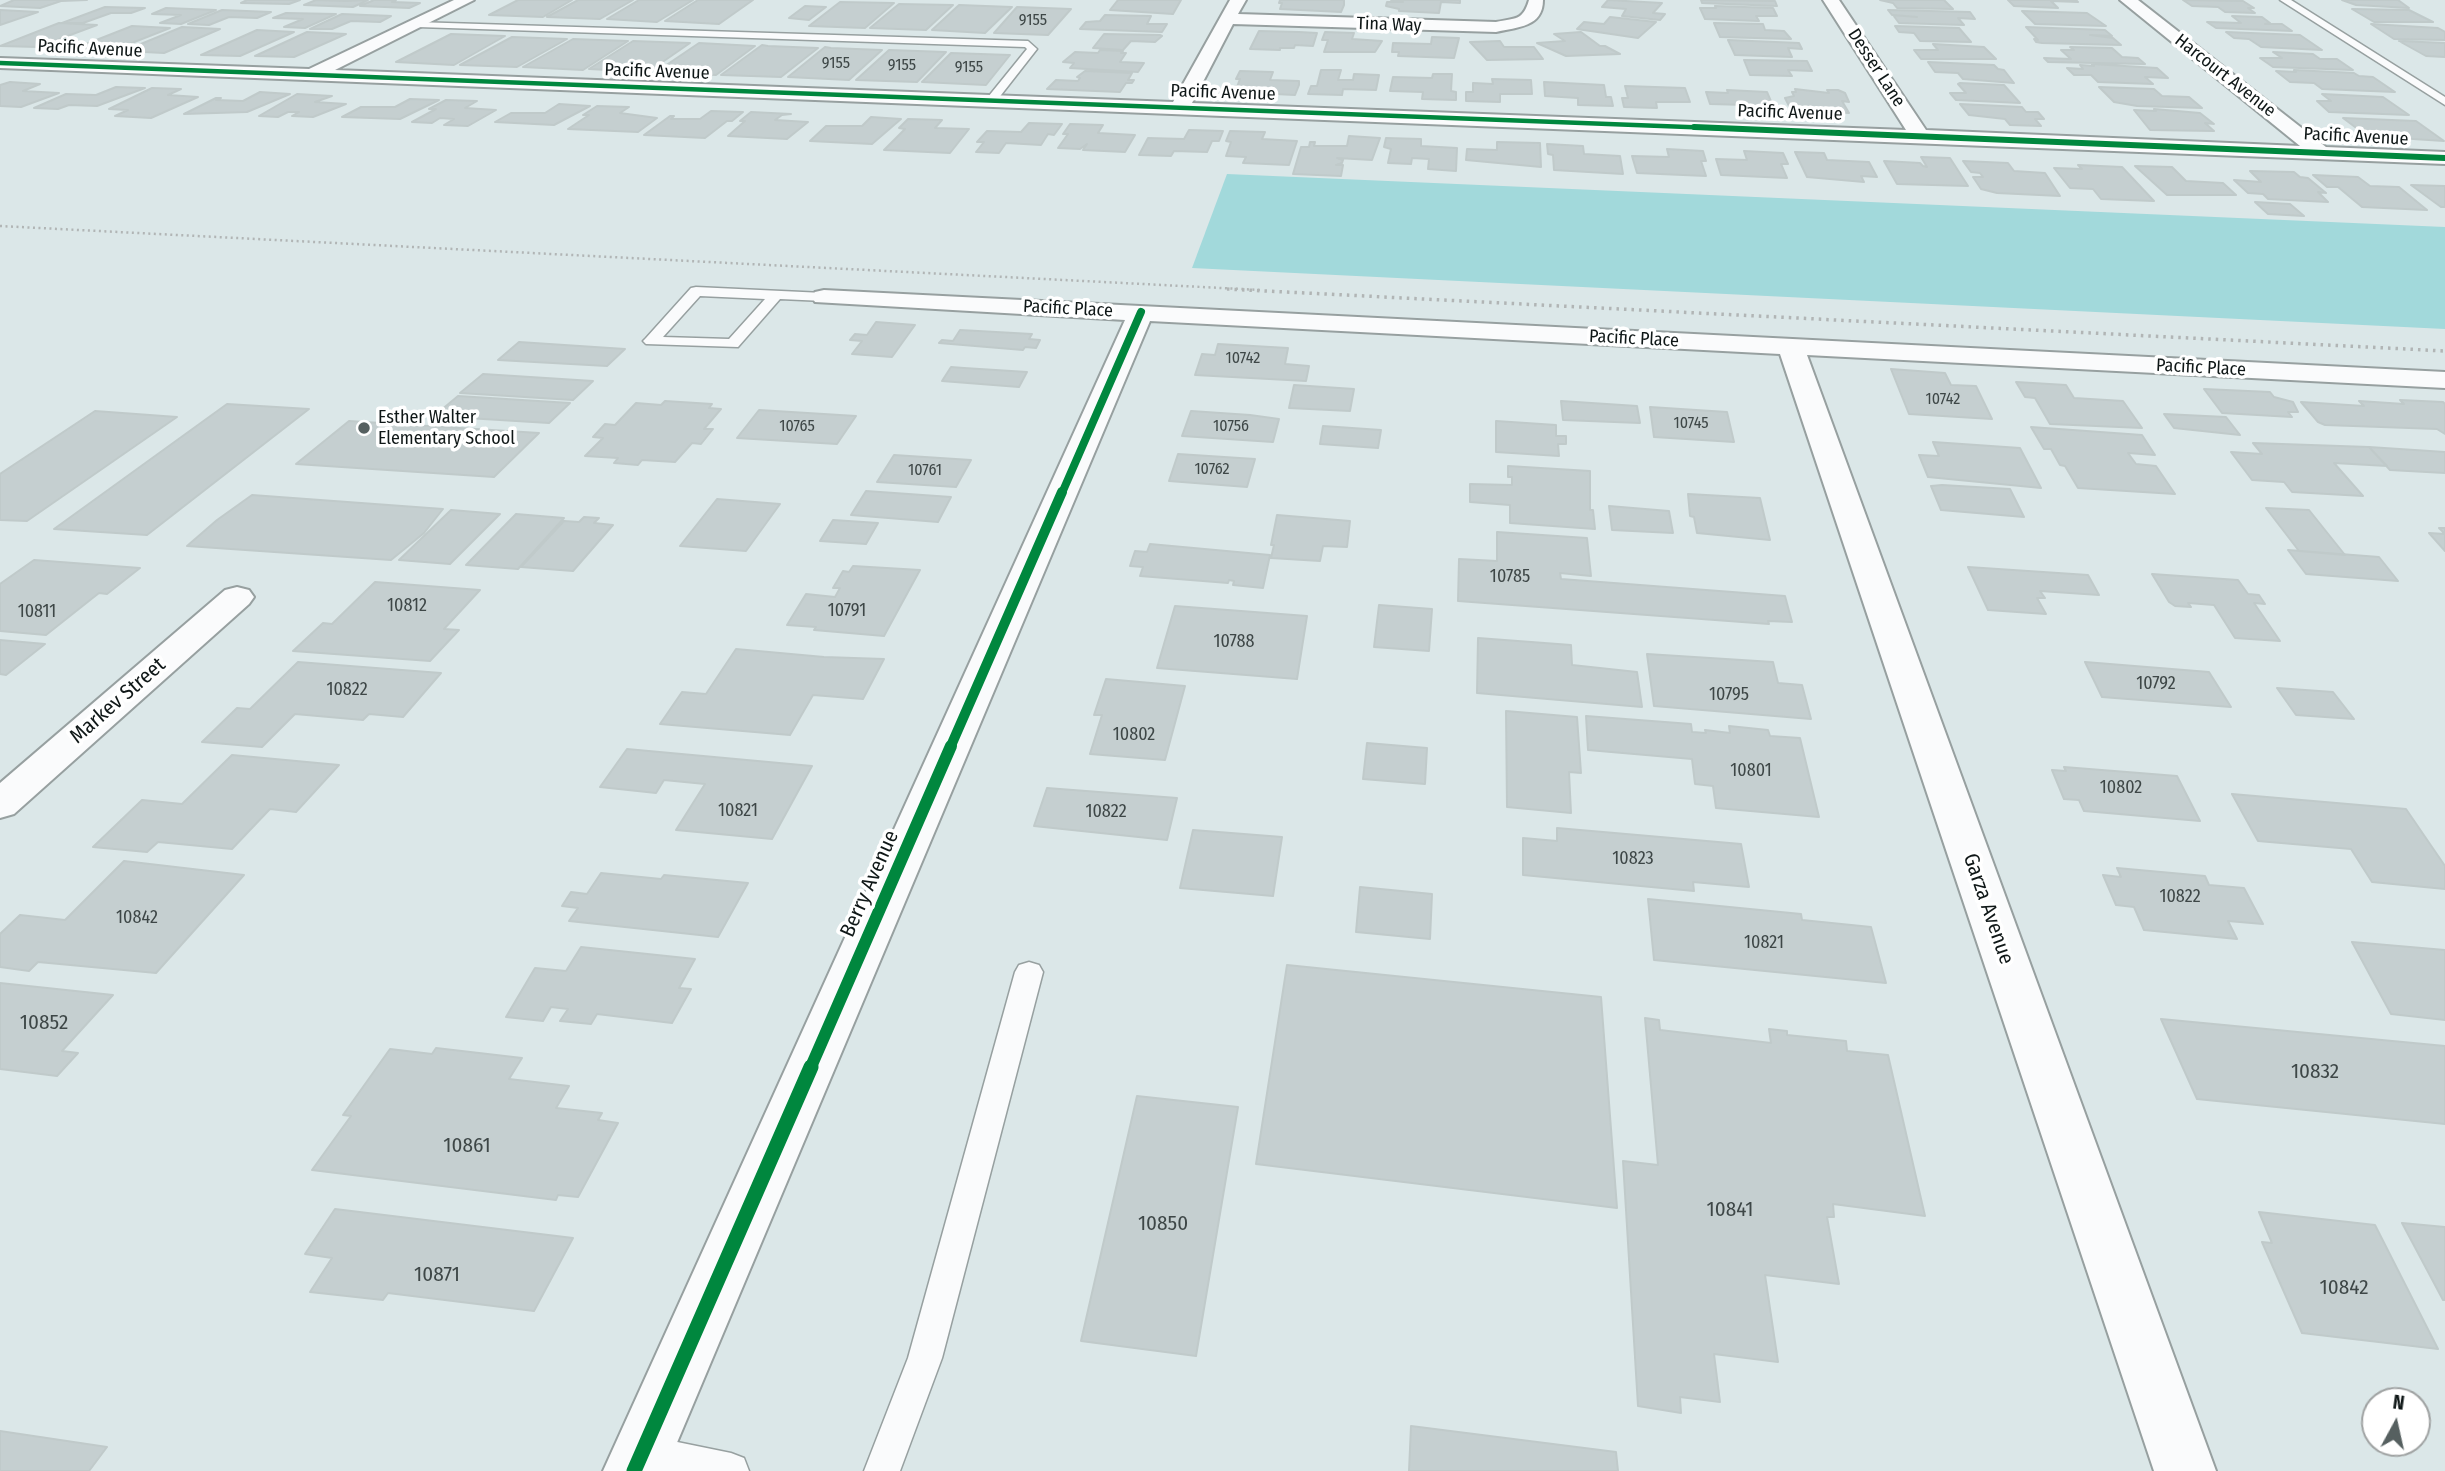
<!DOCTYPE html>
<style>
body{margin:0}
#map{position:relative;width:2445px;height:1471px;overflow:hidden;background:#dbe7e8;font-family:"Fira Sans Condensed",sans-serif}
canvas{display:block}
.north{position:absolute;left:2361px;top:1387px;width:70px;height:70px;box-sizing:border-box;background:#fff;border:2px solid #9fa2a2;border-radius:50%;rotate:8deg;font-size:19px;font-weight:700;line-height:28px;text-align:center;color:#0f1717}
.north::after{content:'';display:block;margin:auto;width:24px;height:32px;background:#566060;clip-path:polygon(50% 0,100% 100%,50% 72%,0 100%)}
</style>
<div id="map">
<canvas width="2445" height="1471"></canvas>
<div class="north">N</div>
</div>
<script>
const ctx = document.querySelector('canvas').getContext('2d');
ctx.lineJoin = 'round';
function paint(path, color) { ctx.fillStyle = color; ctx.fill(path, 'evenodd'); }
function strokePath(path, color, width, dash) { ctx.strokeStyle = color; ctx.lineWidth = width; ctx.lineCap = dash ? 'butt' : 'round'; ctx.setLineDash(dash || []); ctx.stroke(path); }
function drawText(font, color, halo, rows, align = 'center') {
  ctx.font = font + ' "Fira Sans Condensed",sans-serif'; ctx.lineWidth = 7; ctx.setLineDash([]); ctx.textBaseline = 'middle'; ctx.strokeStyle = halo; ctx.fillStyle = color; for (const [text, x, y, turn = 0] of rows) {
    ctx.save(); ctx.translate(x, y); ctx.rotate((+turn || 0) * Math.PI / 180); ctx.textAlign = isNaN(turn) ? turn : align; if (halo) ctx.strokeText(text, 0, 0); ctx.fillText(text, 0, 0); ctx.restore();
  }
}
paint(new Path2D(`
 M1227 174 2445 227V329L1192 268Z`), '#a2d9db');
const building = new Path2D(`
 M14 0H87L61 1 40 8 0 6Z
 M247 0H300L289 4 241 3Z
 M316 0 345 1 368 0 353 7 304 5Z
 M374 0H396L392 2 420 3 409 8 360 6Z
 M518 0H572L543 17 489 15Z
 M578 0H633L600 19 547 17Z
 M639 0H693L657 22 607 19Z
 M698 0H753L719 24 665 21Z
 M1118 0H1181L1173 14 1110 10Z
 M1280 0H1344V5L1341 12 1280 9 1282 3H1279Z
 M1391 0H1460V3L1441 2 1439 13 1399 11V9L1386 6 1387 2H1403Z
 M1608 0 1662 3 1653 13 1665 14 1660 20 1622 16 1626 9 1602 7Z
 M1701 0 1775 1 1777 6 1702 3Z
 M1880 0H1944L1953 9 1897 8 1893 3Z
 M2008 0H2076L2078 2 2051 1 2058 8 2014 6Z
 M2183 0 2243 1 2254 8H2248L2255 13 2225 12 2218 7 2192 6Z
 M2342 0H2398L2409 8 2356 5Z
 M840 2 894 3 865 28 809 26Z
 M899 4 953 5 926 30 870 28Z
 M959 5 1012 7 985 33 932 30Z
 M805 6 826 7 809 20 789 18Z
 M1715 6 1773 8 1777 16H1756L1759 21 1705 19 1700 8H1716Z
 M105 7 145 8 131 13H111L83 23H62Z
 M1017 7 1071 9 1048 35 994 33Z
 M166 8 216 10 181 24 160 23 181 15 152 14Z
 M2352 9 2409 10 2433 22H2374Z
 M0 10 38 12 0 25Z
 M222 10 271 12 257 18 229 17 209 25 188 24Z
 M1888 10 1970 12 1975 19 1958 18 1964 25 1899 23 1893 15 1917 17 1892 15Z
 M2022 11 2087 13 2106 26 2035 24Z
 M286 13 336 14 305 28 284 27 303 19 273 18Z
 M342 14 391 16 380 22 351 21 332 29H310Z
 M1105 15 1151 16 1147 24H1167L1162 32 1080 29 1086 22 1100 21Z
 M2232 16 2262 17 2270 23 2265 24H2282L2292 31 2216 28 2207 22 2241 23Z
 M1610 17 1656 22 1638 38 1577 29 1584 22 1604 24Z
 M59 23 97 25 38 47 0 46Z
 M1714 23 1763 24 1765 30 1784 31 1791 39 1720 37Z
 M2371 24 2438 28 2445 32V40L2394 39Z
 M132 26 170 28 114 50 76 48Z
 M1895 26 1959 28 1971 42 1920 41 1914 33 1899 32Z
 M182 27 220 29 164 53 124 51Z
 M2026 27 2105 30 2112 36 2090 35 2113 38 2121 45 2042 43 2036 42 2034 39 2038 40Z
 M257 30 294 32 240 56 201 55Z
 M1259 31 1299 32 1317 33 1313 46 1295 45 1294 48H1280V50L1250 49Z
 M307 32 346 34 294 57 255 56Z
 M1325 32 1354 33 1352 39 1382 41 1375 52H1324L1328 40H1322Z
 M1581 32 1600 46H1605L1620 54 1566 56 1537 43 1565 41 1554 34Z
 M2226 32 2300 35 2322 50 2261 47 2249 39 2234 38Z
 M451 34 505 36 454 65 396 62Z
 M1104 34 1160 35 1162 36 1155 42 1131 41 1123 50 1093 48Z
 M512 37 567 39 517 67 460 65Z
 M1432 37 1459 38 1454 58 1398 56 1399 52H1392L1393 43 1431 44Z
 M573 39 628 41 583 70 523 67Z
 M1728 40 1799 43 1802 49 1788 48 1792 57 1735 55Z
 M633 41 690 43 648 72 589 69Z
 M1500 41 1504 47H1534L1543 59 1487 60 1470 42Z
 M2399 41 2445 43V57L2426 56Z
 M699 43 755 46 716 75 656 72Z
 M1933 44 1984 47 1996 59H1921L1914 50H1938Z
 M762 45 768 46 818 48 781 77 721 75Z
 M825 47 831 48 882 50 849 80 788 77Z
 M2070 47 2112 48 2122 57 2138 58 2145 64 2048 62 2044 58 2071 59 2061 50H2074Z
 M889 50 946 52 917 82 856 80Z
 M1100 50 1123 51 1121 53H1126L1120 62 1144 63 1138 72 1070 68 1074 63 1063 62 1075 52 1098 53Z
 M2273 52 2313 54 2320 59H2337L2353 70 2273 67 2260 58H2282Z
 M951 53 1010 55 986 85 922 82Z
 M1744 60 1807 61 1812 71 1788 70 1792 76 1750 75Z
 M1928 62 1994 65 1998 69 2004 70 2014 83 1963 79 1958 73 1935 72Z
 M2092 64 2157 68 2168 78 2145 77 2153 84 2098 82 2091 75H2074L2067 68 2083 69 2080 65 2094 66Z
 M1321 70H1341L1338 80H1353L1354 74 1379 75 1376 90 1343 89 1342 95 1308 94 1311 86H1317Z
 M2294 70 2354 73 2359 76 2373 77 2395 92 2322 89 2314 83 2290 82 2276 71 2296 72Z
 M1085 71 1132 73 1128 80H1134L1132 83H1126L1120 92 1047 89 1056 80 1078 81 1080 78 1077 77Z
 M1240 71 1273 72 1270 80 1299 81V85L1295 95 1235 92 1240 79H1236Z
 M1433 74H1452L1451 91 1456 92V100L1422 99 1423 92 1390 91 1393 77 1432 78Z
 M1492 79 1531 80 1532 94H1500V102L1466 101V92H1473V83L1493 84Z
 M10 82 40 84 23 91 59 93 21 107 0 106V85Z
 M1544 82 1604 85 1606 97H1611L1613 106 1578 105V98L1545 96Z
 M1960 83 2004 85 2020 103 1956 100 1950 93H1966L1958 84Z
 M1625 86 1685 88 1690 102H1656L1657 108 1624 107 1622 98H1628Z
 M116 87 145 88 97 106 69 105 58 109 34 108 66 94 96 95Z
 M2099 87 2154 89 2162 96 2189 97 2202 108 2137 106 2114 102Z
 M152 88 181 89 168 95 198 97 151 118 115 116 128 110 109 109Z
 M1795 89 1829 93 1827 90H1838L1845 93 1849 102 1842 101 1849 113 1791 110 1785 98 1794 96 1792 92H1796Z
 M1727 90 1767 92 1776 113 1750 112 1747 105 1710 104 1706 92 1728 93Z
 M260 92 290 94 247 112 184 114 216 98H221L216 100 243 101Z
 M297 94 332 96 315 102 346 104 313 117 292 116 299 112H288L278 117 259 116Z
 M2322 94 2383 97 2409 115 2329 112 2317 101H2331Z
 M410 99 439 100 400 119 342 117 361 107H395Z
 M446 100 477 101 465 108 496 110 468 126 444 125 454 119 440 118 432 123 412 122 436 109H429Z
 M559 104 590 106 554 125 495 122 511 113H545Z
 M1960 104 2022 107 2026 112H2038L2044 119H2035L2041 126 2010 125 2005 119 1969 115Z
 M597 106 629 107 620 113 657 118 638 132 568 129 589 115H583Z
 M2154 109 2200 113 2214 124 2205 123 2214 131 2150 130 2134 110 2156 111Z
 M711 111 743 112 732 121H727L705 138 644 135 670 116H674L671 119H700Z
 M751 112 791 114 782 115 775 120 808 122 787 139 728 136 745 121H740Z
 M871 117 901 119 872 144 810 141 826 126H862Z
 M2343 118 2416 121 2444 141 2367 136Z
 M908 119 942 120 935 128 969 129 950 153 884 150 905 129 899 128Z
 M1029 123 1062 124 1054 135 1048 134 1041 145 1006 143 999 153 976 152 984 142H977L987 131 1021 132Z
 M1070 124 1103 125 1098 133 1135 135 1125 152 1083 150 1087 144 1080 149 1058 148 1068 134H1063Z
 M1189 130 1223 131 1219 141H1212L1207 152 1174 151 1171 156 1139 155 1148 138 1184 139Z
 M1230 131 1265 132 1262 139 1297 141 1289 165 1243 163 1246 157 1226 156 1231 142 1226 141Z
 M1349 136 1380 138 1372 160 1337 158 1343 160 1342 163 1336 165H1343L1341 176 1293 174 1301 147H1309L1310 142H1315L1314 146H1347Z
 M1386 138 1421 139V146L1457 148 1456 171 1428 169 1429 159 1412 158 1411 164 1388 163 1391 149 1384 147Z
 M1497 142 1540 143 1541 167 1466 160 1467 149 1497 150Z
 M1547 144 1583 146 1584 154 1620 156 1623 174 1554 170 1553 155 1548 154Z
 M1667 149 1703 151 1706 161H1701L1706 176 1637 173 1632 156 1669 157Z
 M1744 151 1783 153 1788 164H1781L1787 178 1721 175 1716 159 1747 160Z
 M1795 152 1824 153 1827 160 1869 162 1877 177 1861 176 1864 182 1807 177Z
 M1921 157 1950 158 1968 186 1897 184 1884 161 1920 163 1923 166 1927 167Z
 M1963 161 2008 163 2014 171 2045 173 2060 196 1997 193 1981 189 1973 177H1983L1980 173 1971 172Z
 M2078 165 2122 167 2154 201 2101 199 2093 189 2070 188 2054 168 2082 169Z
 M2135 166 2172 167 2186 181 2223 183 2236 195H2167Z
 M2250 171 2294 172 2300 177 2308 178 2326 193 2318 192 2328 202 2268 199 2263 194 2248 193 2234 180 2261 182Z
 M2313 175 2358 177 2370 186 2399 187 2427 210 2362 207 2338 187H2327Z
 M2411 185 2445 186V207H2441Z
 M2255 202 2290 204 2304 216 2268 214Z
 M876 322 915 325 892 357 852 354 862 341 850 340 855 334 867 335Z
 M960 330 1032 334 1029 339 1040 340 1036 348 1025 347 1023 350 939 343 942 340 953 341Z
 M519 342 625 349 607 366 498 360Z
 M1218 344 1288 348 1285 364 1309 366 1306 381 1195 375 1202 354 1215 355Z
 M951 367 964 368 1027 372 1019 387 942 381Z
 M1891 369 1945 373 1951 385 1976 386 1992 419 1909 414Z
 M483 374 593 381 573 400 460 393Z
 M2016 382 2066 385 2074 398 2123 401 2142 428 2050 424 2035 398 2025 397Z
 M1294 385 1354 389 1350 411 1289 408Z
 M2204 389 2270 392 2274 397 2293 402 2298 412H2288L2292 417 2222 413Z
 M458 396 570 403 549 423 434 416Z
 M2400 400 2443 402 2445 404V434L2437 429 2325 425 2318 422 2301 402 2364 406 2359 401 2404 404Z
 M665 401 712 404 709 408 721 409 704 429H713L701 444 692 443 675 462 642 460 638 465 614 463 618 458 585 456 603 438 593 437 605 424 615 425 636 403 661 405Z
 M1561 401 1637 406 1640 423 1563 420Z
 M227 404 309 409 147 535 54 529Z
 M1650 407 1727 412 1734 442 1654 437Z
 M759 410 856 416 837 444 737 438Z
 M95 411 177 417 27 521 0 520V474Z
 M1191 411 1250 415 1279 419 1273 442 1182 436Z
 M2164 414 2226 417 2240 435 2174 428Z
 M349 421 539 433 494 477 296 464Z
 M1496 421 1556 425V436H1566V444H1558L1559 456 1496 452Z
 M1323 426 1381 430 1378 448 1320 444Z
 M2031 427 2142 435 2155 455 2128 453 2136 464 2156 466 2175 494 2078 488 2065 466 2060 465 2051 449H2044Z
 M1933 442 2020 448 2041 488 1928 477 1919 455 1939 456Z
 M2253 443 2369 447 2387 466 2334 463 2363 496 2292 492 2284 482 2252 480 2231 452 2262 454Z
 M2369 447 2445 452V473L2390 470Z
 M1178 454 1255 459 1247 487 1169 481Z
 M894 455 971 460 956 487 877 482Z
 M1508 466 1590 471V510H1593L1595 529 1510 523V505L1470 502V484L1512 485V477H1508Z
 M1942 485 2010 489 2024 517 1941 510 1931 486Z
 M866 491 951 497 938 522 851 515Z
 M1688 494 1760 498 1770 540 1697 533 1694 517 1690 516Z
 M252 495 443 509 424 533 391 560 187 546 217 520Z
 M717 499 780 504 746 551 680 546Z
 M1609 506 1669 511 1673 533 1612 530Z
 M2266 508 2309 510 2345 555 2299 551Z
 M451 510 500 514 450 564 399 560Z
 M516 514 564 518 518 569 466 565Z
 M1277 515 1350 521 1347 547 1323 546 1320 561 1271 558 1274 545H1271Z
 M584 517 599 518 594 523 613 525 573 571 521 567 564 521 579 522Z
 M833 520 878 523 866 544 820 541Z
 M2439 528H2445V551L2429 533 2445 534Z
 M1497 532 1587 538 1591 576 1560 573 1561 579 1785 596 1792 622 1768 621 1769 624 1458 601 1459 559 1497 561Z
 M1150 544 1270 555 1263 588 1233 585 1234 581 1229 580 1228 583 1140 576 1143 567 1130 566 1135 551 1147 552Z
 M2288 550 2379 557 2398 581 2306 574Z
 M34 560 140 568 107 594 99 593 46 635 0 631V584Z
 M853 566 920 570 884 636 814 630 816 627 787 625 806 594 835 597 840 588H833L843 571 849 572Z
 M1968 567 2088 575 2099 595 2040 591 2045 598H2037L2046 614 1988 610Z
 M2152 574 2238 580 2248 594 2259 595 2265 604 2254 603 2280 641 2235 638 2214 605 2188 603 2191 607 2175 606 2169 602Z
 M375 582 480 590 444 629 459 630 430 661 293 651 323 623 332 624Z
 M1379 605 1432 609 1429 651 1374 647Z
 M1175 606 1307 616 1297 679 1157 668Z
 M1478 638 1571 645 1572 665 1637 672 1642 707 1477 693Z
 M0 640 45 644 6 675 0 674Z
 M736 649 824 657 884 659 863 699 813 695 790 735 660 724 682 692 706 694Z
 M1647 654 1773 662 1778 683 1802 685 1811 719 1654 706Z
 M298 662 441 673 403 717 369 714 363 720 295 714 262 747 202 742 237 708 250 709Z
 M2085 662 2209 672 2231 707 2102 697Z
 M1106 679 1185 686 1165 760 1090 754 1102 715H1094Z
 M2277 688 2333 692 2354 719 2296 715Z
 M1506 711 1577 717 1581 773 1569 772 1571 813 1507 807Z
 M1586 716 1691 724 1692 732 1706 733 1705 730 1730 733 1729 726 1768 730 1770 736 1800 738 1819 817 1716 808 1713 786 1695 784 1692 759 1588 750Z
 M1367 743 1427 748 1425 784 1363 779Z
 M627 749 812 766 772 839 676 830 705 784 664 780 656 793 600 787Z
 M232 755 339 765 296 812 270 809 232 849 158 842 147 852 93 847 142 800 182 804Z
 M2064 767 2177 776 2200 821 2084 811 2079 800 2064 799 2052 770 2066 771Z
 M1047 788 1177 798 1167 840 1034 826Z
 M2232 794 2406 809 2445 866V889L2372 882 2351 849 2258 841Z
 M1557 828 1741 844 1749 887 1693 882 1694 891 1523 875V838L1557 841Z
 M1193 830 1282 837 1273 896 1180 888Z
 M124 861 244 875 156 973 38 962 29 971 0 967V934L20 915 65 920Z
 M2117 868 2205 876 2209 885 2244 888 2263 924 2228 921 2237 939 2144 930 2134 907 2116 905 2103 875 2121 877Z
 M601 873 661 879 664 875 748 883 718 937 569 921 578 908 562 906 571 892 587 894Z
 M1360 887 1432 894 1430 939 1356 932Z
 M1648 899 1801 914 1802 920 1871 927 1886 983 1654 960Z
 M2352 942 2445 950V1020L2391 1014Z
 M581 947 695 959 679 988 691 989 672 1023 597 1014 591 1024 560 1021 568 1009 551 1007 543 1021 506 1017 535 968 566 971Z
 M1287 965 1601 997 1617 1208 1256 1164Z
 M0 983 113 995 62 1051 78 1053 57 1076 0 1069Z
 M1645 1018 1659 1020 1660 1030 1771 1043 1769 1029 1787 1031V1035L1846 1041 1847 1051 1888 1055 1925 1216 1833 1204 1834 1217H1827L1839 1284 1765 1275 1778 1362 1714 1354 1720 1402 1680 1397 1681 1413 1638 1406 1623 1161 1658 1165Z
 M2161 1019 2445 1046V1124L2197 1099Z
 M436 1048 522 1058 509 1079 569 1086 556 1108 602 1113 598 1120 618 1123 578 1197 558 1195 556 1200 312 1170 351 1116 343 1115 390 1049 432 1054Z
 M1137 1096 1238 1107 1196 1356 1081 1341Z
 M335 1209 573 1238 534 1311 388 1293 383 1300 310 1292 332 1258 305 1254Z
 M2259 1212 2375 1225 2438 1349 2302 1333 2262 1242 2272 1243Z
 M2402 1223 2445 1227V1300H2443Z
 M1411 1426 1616 1452 1618 1471H1409Z
 M0 1431 107 1447 89 1471H0Z`);
paint(building, '#c5cfd0');
strokePath(building, '#c0caca', 2);
const service = new Path2D(`
 M2280 0H2291L2445 97V105Z
 M415 22 1028 41 1037 49 994 104 990 105 984 102 1027 49 1025 47 418 27 413 24Z
 M696 287 824 293 831 297 824 301 780 299 738 347 646 344 643 341 646 338 691 288ZM700 296 765 299 729 339 663 337Z
 M1029 962 1039 965 1043 972 942 1358 900 1471H864L908 1358 1015 972 1019 965Z
 M643 1435 731 1453 744 1458 749 1471H643L630 1465 625 1453 630 1441Z`);
const minor = new Path2D(`
 M454 0H474L335 70 1173 102 1230 0H1246L1238 14 1496 22C1515 18 1523 21 1529 0H1543C1543 27 1518 27 1496 32L1233 24 1192 103 1906 130 1823 0H1839L1926 130 2300 146 2120 0H2138L2326 147 2445 152V164L0 68V58L309 69Z
 M824 290 2445 372V388L1807 355 2216 1471H2154L1780 354 1150 321 665 1471H603L1125 320 815 302 812 297 815 292Z
 M237 587 249 590 254 597 249 604 14 814 0 818V783L225 590Z`);
strokePath(service, '#97a0a0', 3);
strokePath(minor, '#97a0a0', 4);
paint(service, '#fafbfc');
paint(minor, '#fafbfc');
strokePath(new Path2D(`
 M0 226 1261 290`), '#b1b5b5', 2.5, [2, 3.5]);
strokePath(new Path2D(`
 M1227 289 2445 351`), '#b1b5b5', 3.5, [2.5, 5]);
strokePath(new Path2D(`
 M0 63 1740 129`), '#00873e', 4.5);
strokePath(new Path2D(`
 M1694 127 2445 158`), '#00873e', 6);
strokePath(new Path2D(`
 M1062 493 1141 312`), '#00873e', 8);
strokePath(new Path2D(`
 M950 748 1062 492`), '#00873e', 10);
strokePath(new Path2D(`
 M810 1069 951 746`), '#00873e', 12);
strokePath(new Path2D(`
 M634 1471 811 1067`), '#00873e', 15);
for (const [x, y, r, color] of [
 [364,428,7,"#566060"]
]) { const dot = new Path2D(); dot.arc(x, y, r, 0, 2 * Math.PI); ctx.fillStyle = color; ctx.fill(dot); strokePath(dot, '#fff', 2.5); }
drawText('16px', '#3e4747', null, [
 ["9155",1033,21],
 ["9155",836,64],
 ["9155",902,66],
 ["9155",969,68],
 ["10742",1243,359],
 ["10742",1943,400],
 ["10745",1691,424],
 ["10765",797,427],
 ["10756",1231,427],
 ["10762",1212,470],
 ["10761",925,471]
]);
drawText('18px', '#0f1717', '#fff', [
 ["Tina Way",1389,25,2],
 ["Pacific Avenue",90,49,3],
 ["Desser Lane",1876,68,57],
 ["Pacific Avenue",657,72,2],
 ["Harcourt Avenue",2225,76,38],
 ["Pacific Avenue",1223,93,2],
 ["Pacific Avenue",1790,113,2],
 ["Pacific Avenue",2356,137,3],
 ["Pacific Place",1068,309,3],
 ["Pacific Place",1634,339,3],
 ["Pacific Place",2201,368,3]
]);
drawText('18px', '#0f1717', '#fff', [
 ["Esther Walter",378,418],
 ["Elementary School",378,439]
], 'left');
drawText('18px', '#3e4747', null, [
 ["10785",1510,577],
 ["10812",407,606],
 ["10791",847,611],
 ["10811",37,612],
 ["10788",1234,642],
 ["10792",2156,684],
 ["10822",347,690],
 ["10795",1729,695],
 ["10802",1134,735],
 ["10801",1751,771],
 ["10802",2121,788],
 ["10821",738,811],
 ["10822",1106,812],
 ["10823",1633,859],
 ["10822",2180,897],
 ["10842",137,918],
 ["10821",1764,943]
]);
drawText('21px', '#0f1717', '#fff', [
 ["Markev Street",118,701,-41],
 ["Berry Avenue",870,884,-66],
 ["Garza Avenue",1988,909,71]
]);
drawText('21px', '#3e4747', null, [
 ["10852",44,1023],
 ["10832",2315,1072],
 ["10861",467,1146],
 ["10841",1730,1210],
 ["10850",1163,1224],
 ["10871",437,1275],
 ["10842",2344,1288]
]);
</script>
